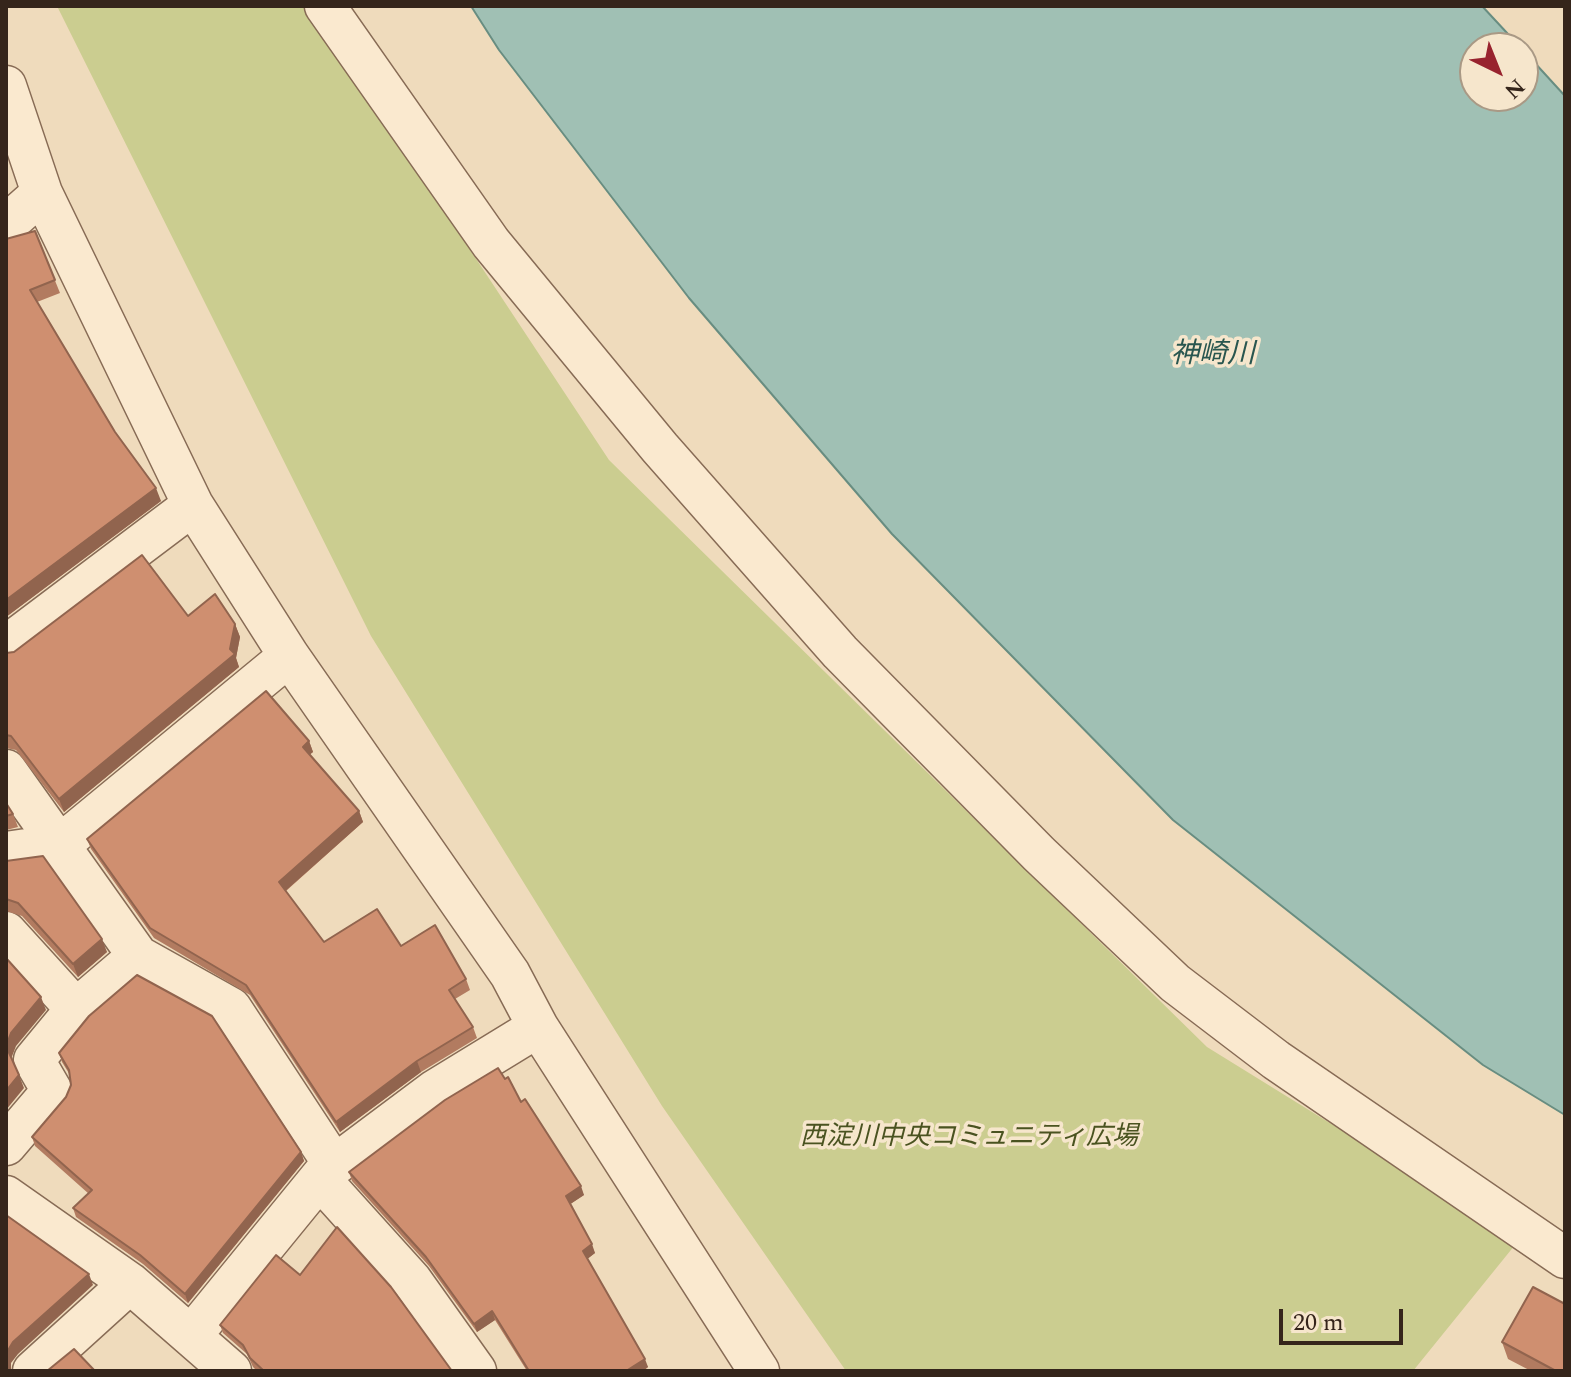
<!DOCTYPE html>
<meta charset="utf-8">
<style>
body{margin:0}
#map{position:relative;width:1571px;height:1377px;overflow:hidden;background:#efdbbc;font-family:Spectral,serif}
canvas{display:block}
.frame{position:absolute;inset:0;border:8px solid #35251b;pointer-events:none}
.north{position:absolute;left:1459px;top:32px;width:80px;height:80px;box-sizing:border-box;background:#f6e6cc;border:2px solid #a99985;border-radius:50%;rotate:137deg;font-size:22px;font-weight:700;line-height:32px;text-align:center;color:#35251b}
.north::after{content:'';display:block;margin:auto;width:28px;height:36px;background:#98232e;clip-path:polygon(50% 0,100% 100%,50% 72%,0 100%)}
.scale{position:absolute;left:1279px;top:1309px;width:124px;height:36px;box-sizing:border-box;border:4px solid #35251b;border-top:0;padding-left:10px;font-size:24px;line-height:28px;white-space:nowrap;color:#35251b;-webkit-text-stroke:6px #f6e6cc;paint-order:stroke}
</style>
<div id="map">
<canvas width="1571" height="1377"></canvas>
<div class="frame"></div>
<div class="north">N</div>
<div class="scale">20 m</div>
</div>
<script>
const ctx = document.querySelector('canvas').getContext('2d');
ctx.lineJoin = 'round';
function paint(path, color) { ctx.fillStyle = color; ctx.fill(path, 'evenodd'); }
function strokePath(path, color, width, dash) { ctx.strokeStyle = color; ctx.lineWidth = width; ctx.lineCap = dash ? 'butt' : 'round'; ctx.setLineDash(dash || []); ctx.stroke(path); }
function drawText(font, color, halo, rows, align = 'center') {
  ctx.font = font + ' Spectral,"Noto Sans JP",serif'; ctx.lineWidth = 7; ctx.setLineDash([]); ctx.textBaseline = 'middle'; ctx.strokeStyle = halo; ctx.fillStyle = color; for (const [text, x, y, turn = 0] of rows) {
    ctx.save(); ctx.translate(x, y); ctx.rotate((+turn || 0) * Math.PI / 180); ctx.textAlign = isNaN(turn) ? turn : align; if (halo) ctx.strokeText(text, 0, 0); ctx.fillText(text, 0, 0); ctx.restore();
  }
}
paint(new Path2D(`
 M57 6H309L609 460 1207 1047 1519 1240 1413 1371H846L662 1106 371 636Z`), '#cbcd90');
const water = new Path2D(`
 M471 6H1482L1521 48H1475V96H1523V50L1565 96V1115L1483 1065 1173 820 892 534 689 298 499 50Z`);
paint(water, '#a0c0b4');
strokePath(water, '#688d81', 2);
const minor = new Path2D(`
 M325 6 491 243 660 448 840 652 1039 854 1175 983 1276 1060 1565 1258
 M6 86 42 193 193 505 289 656 510 974 538 1027 759 1371
 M6 225 42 193
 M6 646 193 505
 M6 770 138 956 231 1008 334 1165
 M6 852 61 844 289 656
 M6 932 76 1009 138 956
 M6 1145 52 1091 34 1060 76 1009
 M320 1179 412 1281 476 1371
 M6 1196 130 1283 231 1371
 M191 1336 324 1173 435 1090 538 1027
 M33 1371 130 1283`);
strokePath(minor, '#876b55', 43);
strokePath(minor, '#fae9cf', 40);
paint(new Path2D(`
 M35 231 60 293 37 302 115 432 161 501 6 617V239Z
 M188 616 235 624 240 637 236 658 239 667 64 812 16 750 6 748V653Z
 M309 741 313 752 310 754 359 811 363 822 286 891 324 942 401 946 466 979 470 990 455 999 473 1027 477 1038 421 1072 340 1132 250 995 154 938 91 849 87 839Z
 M6 803 13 814 18 827 6 830Z
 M6 861 107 952 78 977 22 916 6 911Z
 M59 1053 301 1152 304 1161 188 1303 143 1264 76 1217 73 1208 89 1194 35 1146 32 1137 66 1097 71 1085 70 1075 62 1062Z
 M521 1102 584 1195 570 1204 595 1253 587 1259 648 1367 643 1371H527L495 1320 477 1332 429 1266 352 1181 349 1172Z
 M300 1275 452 1371H257L253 1367 247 1354 223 1333 220 1325Z
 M1502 1342 1565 1371H1531L1508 1359Z`), '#b27b60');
paint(new Path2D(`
 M156 488 161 501 6 617V600Z
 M235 624 240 637 236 658 239 667 64 812 59 799 230 649Z
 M309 741 313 752 307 757 303 747Z
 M359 811 363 822 283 893 279 882Z
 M102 939 107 952 78 977 73 964Z
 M41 997 46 1010 16 1046 11 1059 6 1046 11 1033Z
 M417 1061 421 1072 340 1132 336 1122Z
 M19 1075 24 1088 6 1110V1091Z
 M301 1152 304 1161 188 1303 185 1294Z
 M581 1186 584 1195 569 1205 566 1196Z
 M592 1244 595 1253 586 1260 583 1251Z
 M89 1274 93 1285 18 1354 11 1363V1371H9L6 1363 7 1352 13 1342Z
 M492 1311 495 1320 477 1332 474 1324Z
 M645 1359 648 1367 643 1371H626Z`), '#91644e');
const building = new Path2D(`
 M35 231 55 280 30 290 115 432 156 488 6 600V239Z
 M142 555 188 616 215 594 235 624 230 649 235 654 59 799 11 736 6 735V653L14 652Z
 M266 691 309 741 303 747 359 811 279 882 324 942 377 909 401 946 435 925 466 979 449 990 473 1027 417 1061 336 1122 246 985 150 928 87 839Z
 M6 803 13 814 6 816Z
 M43 856 102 939 73 964 18 903 6 899V861Z
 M6 958 41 997 11 1033 6 1046 19 1075 6 1091Z
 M137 975 212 1016 301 1152 185 1294 140 1255 73 1208 92 1190 32 1137 66 1097 71 1085 69 1070 59 1053 89 1016Z
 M498 1068 505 1079 508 1077 521 1102 525 1099 581 1186 566 1196 592 1244 583 1251 645 1359 626 1371H529L492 1311 474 1324 426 1257 349 1172 445 1100Z
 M6 1215 89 1274 13 1342 7 1352 6 1363 10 1371H6Z
 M337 1227 391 1287 452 1371H264L250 1358 243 1345 220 1325 276 1255 300 1275Z
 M1533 1287 1565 1304V1371H1556L1502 1342Z
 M74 1349 95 1371H47Z`);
paint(building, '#cf8f70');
strokePath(building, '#91644e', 2);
drawText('italic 26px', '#4a5320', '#f6e6cc', [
 ["西淀川中央コミュニティ広場",969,1139]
]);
drawText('italic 28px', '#29564f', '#f6e6cc', [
 ["神崎川",1213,357]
]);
</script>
